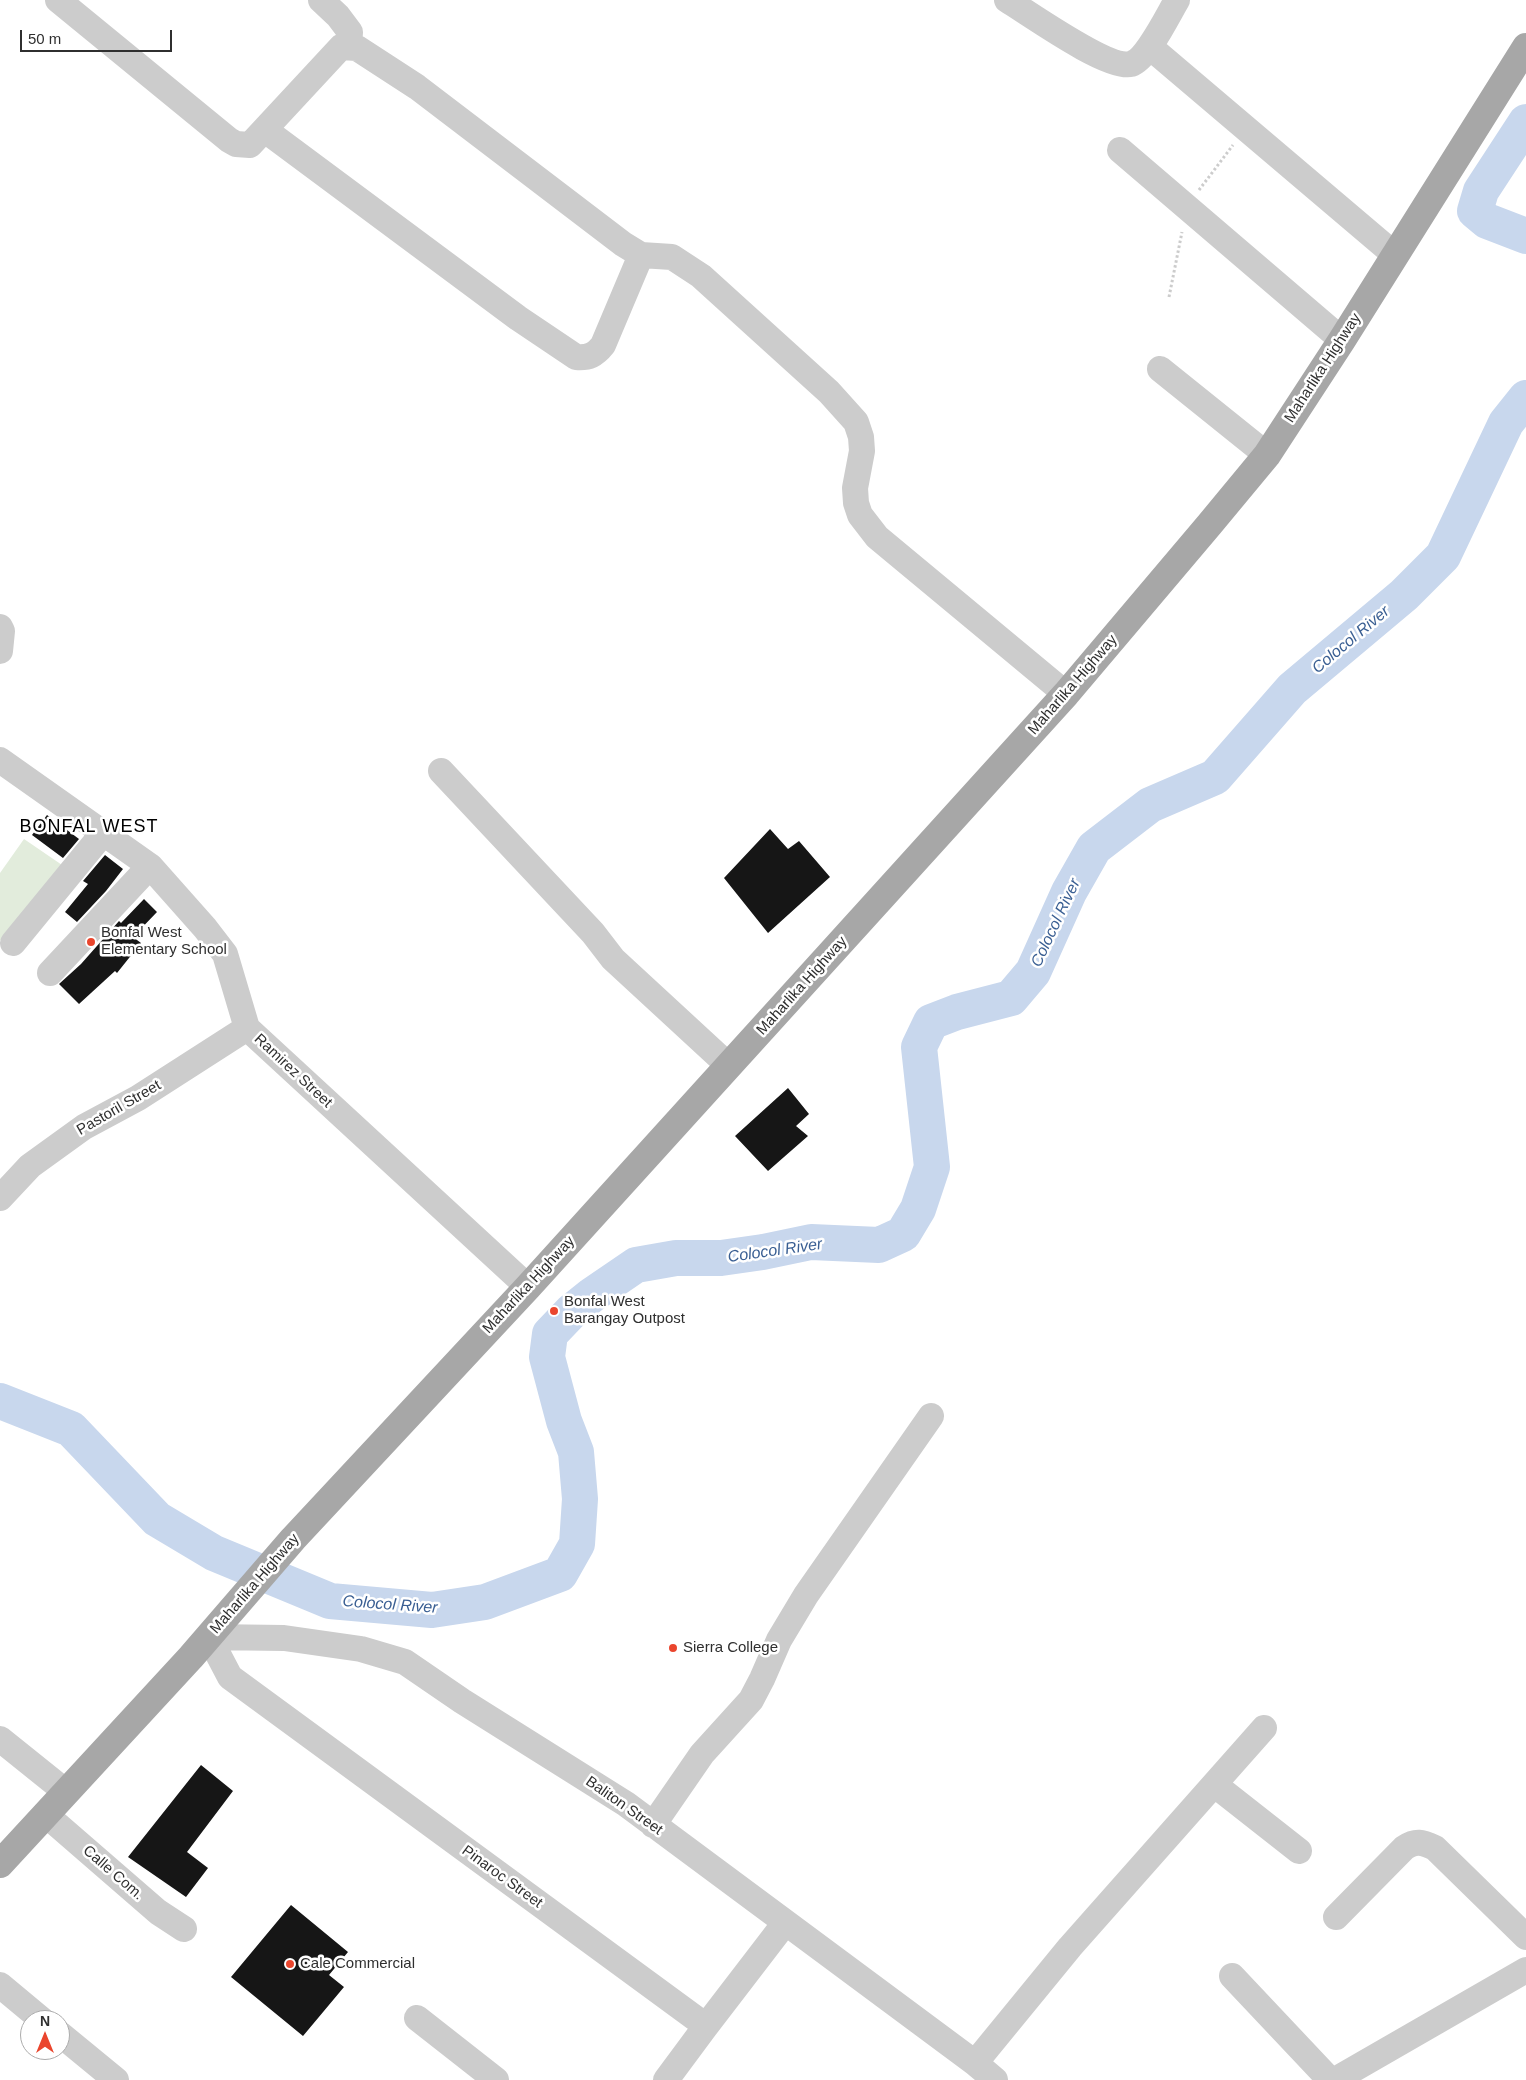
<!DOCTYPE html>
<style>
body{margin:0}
#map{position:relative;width:1526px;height:2080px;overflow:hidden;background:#fff;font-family:Arial,sans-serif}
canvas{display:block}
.north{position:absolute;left:20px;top:2010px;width:50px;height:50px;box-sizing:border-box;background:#fff;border:1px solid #acacac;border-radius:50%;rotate:0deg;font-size:14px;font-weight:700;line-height:20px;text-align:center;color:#2f2f2f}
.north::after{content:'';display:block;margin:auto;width:18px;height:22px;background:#ea452d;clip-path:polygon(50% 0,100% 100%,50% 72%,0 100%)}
.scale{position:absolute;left:20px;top:30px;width:152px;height:22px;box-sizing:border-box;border:2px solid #2f2f2f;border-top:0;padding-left:6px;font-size:15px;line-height:18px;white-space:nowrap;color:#2f2f2f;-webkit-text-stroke:4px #fff;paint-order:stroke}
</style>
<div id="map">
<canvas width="1526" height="2080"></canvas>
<div class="north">N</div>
<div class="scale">50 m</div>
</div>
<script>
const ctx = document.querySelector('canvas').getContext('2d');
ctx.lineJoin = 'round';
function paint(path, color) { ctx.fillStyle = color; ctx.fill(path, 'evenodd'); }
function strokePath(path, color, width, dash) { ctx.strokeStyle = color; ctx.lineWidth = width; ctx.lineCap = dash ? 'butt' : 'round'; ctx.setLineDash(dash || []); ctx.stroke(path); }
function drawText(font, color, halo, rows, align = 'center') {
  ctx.font = font + ' Arial,sans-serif'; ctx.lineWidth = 5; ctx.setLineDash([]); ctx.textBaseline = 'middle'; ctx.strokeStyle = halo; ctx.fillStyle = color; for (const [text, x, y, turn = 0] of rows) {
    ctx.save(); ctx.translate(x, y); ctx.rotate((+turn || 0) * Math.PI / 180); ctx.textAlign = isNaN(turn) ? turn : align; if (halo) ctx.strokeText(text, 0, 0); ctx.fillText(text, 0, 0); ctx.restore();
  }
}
paint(new Path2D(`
 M24 839 65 867 10 947 0 940V873Z`), '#e2ecdc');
strokePath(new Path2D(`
 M1526 122 1481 191 1475 211 1487 221 1526 236
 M0 1401 71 1429 157 1519 214 1553 330 1601 432 1610 485 1602 560 1574 577 1544 580 1499 576 1452 564 1421 547 1357 550 1334 572 1311 592 1295 636 1265 676 1258H721L763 1252 811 1242 879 1245 903 1234 918 1209 932 1167 919 1047 931 1022 957 1012 1011 998 1033 972 1069 892 1094 848 1150 805 1215 777 1292 689 1404 595 1443 556 1506 423 1526 398`), '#c8d7ed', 36);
paint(new Path2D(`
 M47 815 79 839 63 858 32 835Z
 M770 829 788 849 799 841 830 877 768 933 724 878Z
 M105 855 123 869 106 891 77 922 65 912 88 884 83 881Z
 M144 899 157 912 133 937 141 943 117 973 115 971 79 1004 59 984 81 964 119 921 121 923Z
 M788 1088 809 1114 796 1126 808 1136 768 1171 735 1136Z
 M201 1765 233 1791 187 1852 208 1868 186 1897 128 1857Z
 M291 1905 348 1952 329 1975 344 1987 303 2036 231 1977Z`), '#161616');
strokePath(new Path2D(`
 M1199 190 1233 145
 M1169 297 1182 232`), '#ccc', 3, [2.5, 2.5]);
strokePath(new Path2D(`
 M58 0 229 140 236 144 250 145 341 47 357 48 417 87 623 244 641 255 672 257 701 276 829 392 856 422 861 437 862 451 855 488 856 503 860 515 877 537 1066 694
 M321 0 338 16 350 32 349 46
 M1007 0C1030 14 1108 70 1131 64 1147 59 1168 15 1177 0
 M1150 47 1395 255
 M265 130 518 318 576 357C589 358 595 355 603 345L641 255
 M1120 150 1342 340
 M1160 369 1267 455
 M0 627 2 631 0 651
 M0 760 150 866 205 928 225 954 247 1028 528 1287
 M441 771 593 933 613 959 729 1066
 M13 943 104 832
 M50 973 150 866
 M0 1198 30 1166 84 1127 138 1098 247 1028
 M0 1739 66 1792
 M1215 1785 1299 1851
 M45 1814 158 1912 184 1929
 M653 1825 702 1754 751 1700 762 1679 779 1640 806 1595 931 1416
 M1336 1917 1404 1848C1416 1840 1422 1842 1435 1848L1526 1937
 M785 1923 706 2026 230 1677 209 1637 284 1638 361 1649 405 1662 462 1701 626 1804 975 2063 995 2080
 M1232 1976 1330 2080
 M0 1985 42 2020
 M417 2018 496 2080
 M60 2034 116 2080
 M975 2063 1070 1947 1264 1728
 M666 2080 706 2026
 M1335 2080 1526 1970`), '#ccc', 26);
strokePath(new Path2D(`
 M0 1864 191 1657 293 1539 528 1287 1066 694 1209 525 1267 455 1342 340 1526 47`), '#a7a7a7', 28);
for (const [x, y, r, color] of [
 [91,942,5,"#ea452d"],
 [554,1311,5,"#ea452d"],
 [673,1648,5,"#ea452d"],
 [290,1964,5,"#ea452d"]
]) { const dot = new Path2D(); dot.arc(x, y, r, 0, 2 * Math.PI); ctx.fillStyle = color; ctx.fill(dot); strokePath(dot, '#fff', 2); }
drawText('15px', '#2f2f2f', '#fff', [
 ["Maharlika Highway",1323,368,-57],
 ["Maharlika Highway",1073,685,-49],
 ["Maharlika Highway",802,986,-48],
 ["Ramirez Street",293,1071,43],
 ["Pastoril Street",119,1108,-30],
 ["Maharlika Highway",529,1285,-47],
 ["Maharlika Highway",255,1584,-49],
 ["Baliton Street",624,1806,35],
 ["Calle Com.",113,1873,41],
 ["Pinaroc Street",502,1877,36]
]);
drawText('15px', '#2f2f2f', '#fff', [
 ["Bonfal West",101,933],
 ["Elementary School",101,950],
 ["Bonfal West",564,1302],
 ["Barangay Outpost",564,1319],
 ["Sierra College",683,1648],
 ["Cale Commercial",300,1964]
], 'left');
drawText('italic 16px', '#3a5f93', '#fff', [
 ["Colocol River",1351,640,-40],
 ["Colocol River",1056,923,-65],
 ["Colocol River",775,1251,-8],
 ["Colocol River",390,1605,4]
]);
ctx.letterSpacing = '1px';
drawText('18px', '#000', '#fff', [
 ["BONFAL WEST",89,827]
]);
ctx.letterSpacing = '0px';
</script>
